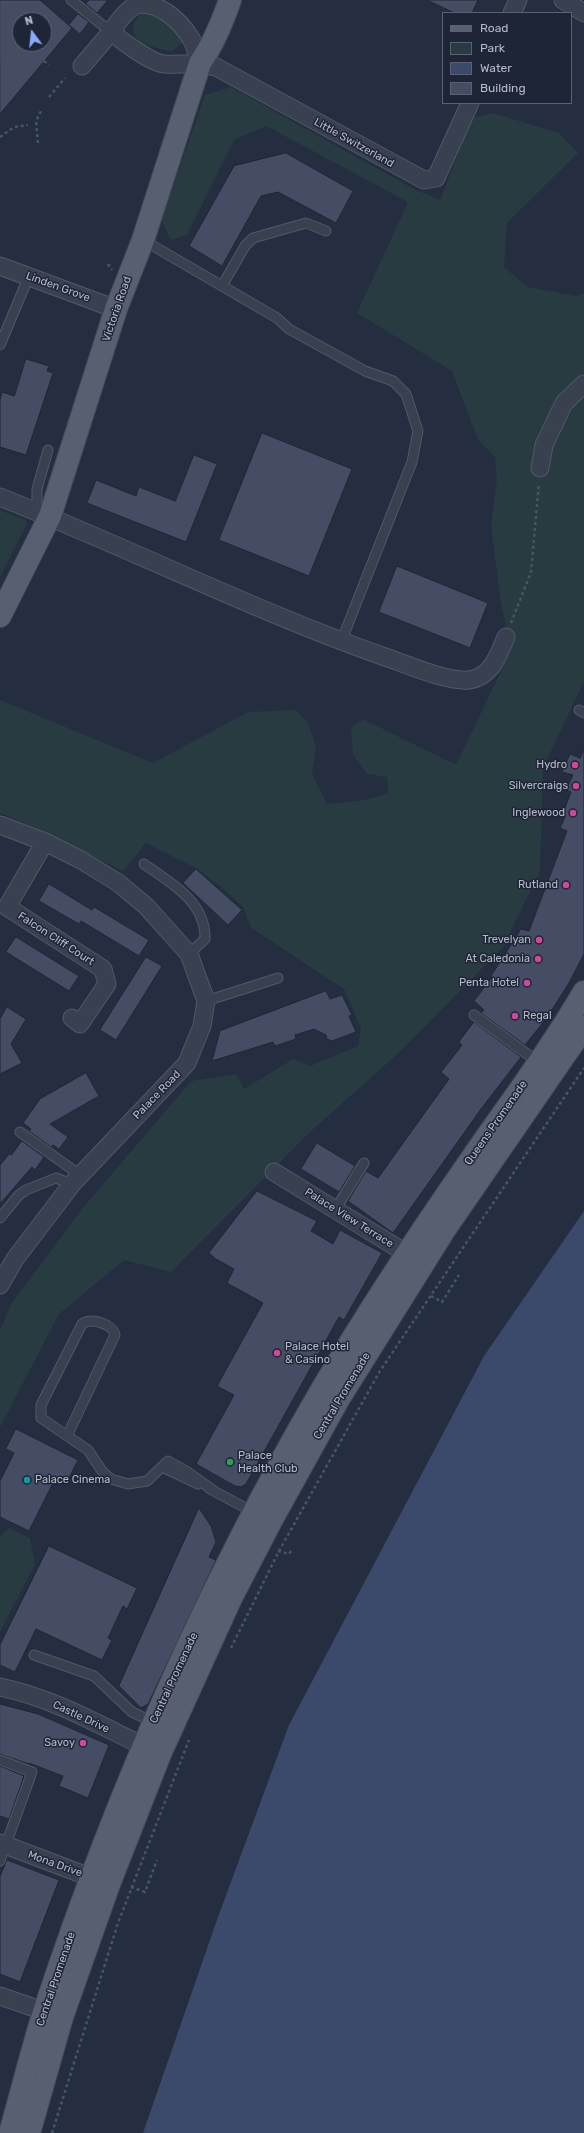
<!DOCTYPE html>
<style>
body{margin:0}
#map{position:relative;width:584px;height:2133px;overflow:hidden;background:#252d41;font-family:Rubik,sans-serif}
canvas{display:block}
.legend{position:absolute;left:442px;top:12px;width:130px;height:92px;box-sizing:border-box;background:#1e2536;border:1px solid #5b6172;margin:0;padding:5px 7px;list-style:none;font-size:12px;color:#b6bbcb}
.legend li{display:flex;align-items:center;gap:8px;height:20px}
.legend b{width:20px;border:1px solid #5b6172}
.north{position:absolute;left:12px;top:12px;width:40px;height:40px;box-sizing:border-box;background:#1e2536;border:1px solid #5b6172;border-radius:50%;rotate:345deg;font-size:11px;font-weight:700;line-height:16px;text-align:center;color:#b6bbcb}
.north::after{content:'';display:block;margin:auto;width:14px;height:18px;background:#8da9f9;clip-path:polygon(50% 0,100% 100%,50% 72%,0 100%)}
</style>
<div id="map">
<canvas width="584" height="2133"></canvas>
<ul class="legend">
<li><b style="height:5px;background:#575f70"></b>Road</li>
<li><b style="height:11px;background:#273b41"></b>Park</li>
<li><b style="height:11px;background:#3b496a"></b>Water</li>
<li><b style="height:11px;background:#444d63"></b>Building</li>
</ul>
<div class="north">N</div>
</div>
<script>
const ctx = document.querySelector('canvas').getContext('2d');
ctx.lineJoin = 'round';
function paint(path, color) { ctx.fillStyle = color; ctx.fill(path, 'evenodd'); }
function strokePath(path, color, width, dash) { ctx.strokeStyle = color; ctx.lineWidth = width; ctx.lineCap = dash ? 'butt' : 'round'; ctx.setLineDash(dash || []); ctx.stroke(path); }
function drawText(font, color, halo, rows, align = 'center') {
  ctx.font = font + ' Rubik,sans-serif'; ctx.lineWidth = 3; ctx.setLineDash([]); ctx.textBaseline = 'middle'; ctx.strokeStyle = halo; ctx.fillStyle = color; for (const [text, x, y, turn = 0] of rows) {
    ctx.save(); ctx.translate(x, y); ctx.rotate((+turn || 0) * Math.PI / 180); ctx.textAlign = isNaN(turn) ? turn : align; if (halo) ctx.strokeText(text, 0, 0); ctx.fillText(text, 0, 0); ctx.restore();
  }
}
paint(new Path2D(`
 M147 11C164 13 173 28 183 42L171 52C162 49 149 47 141 42 126 31 134 17 147 11Z
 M231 87 414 189 440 200 472 118 493 113 559 133 578 153 507 223 504 267 527 287 577 296 584 293V681L543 768 540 871 503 947 402 1050 309 1133 171 1272 124 1260 59 1314 0 1427V1330L11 1304 82 1209 191 1081 237 1074 244 1089 293 1059 310 1066 358 1046 361 1028 344 989 251 928 243 907 219 885 194 867 146 843 123 871 38 829 0 813V700L153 763 248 712 296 710 308 723 316 747 312 773 327 804 366 800 388 793 387 777 367 774 353 755 351 727 363 719 456 765 511 650 501 603 491 527 497 479 495 457 478 440 452 371 357 313 408 202 266 126 234 140 187 235 171 240 161 220 205 95Z
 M0 510 26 520 27 524 0 577Z
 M9 1528 30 1538 35 1564 0 1632V1536Z`), '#273b41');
paint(new Path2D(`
 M584 1211V2133H143L218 1917 289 1725 484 1356Z`), '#3b496a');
const building = new Path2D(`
 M0 0H40L72 28 0 114ZM20 20H44V44H20Z
 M89 0H108L97 13 86 4Z
 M427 0H478L472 13H455Z
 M78 14 89 22 80 34 69 25Z
 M286 153 353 191 336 223 278 192 261 196 222 266 189 246 234 166Z
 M26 359 49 366 47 371 53 373 26 455 0 447V400L2 392 14 396Z
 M262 433 352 469 309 576 219 540Z
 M194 455 217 464 186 542 87 503 96 480 136 496 139 487 175 501Z
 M397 566 488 603 470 648 379 612Z
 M584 749V954L569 983 546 1019 525 1045 481 1013 484 1010 474 1001 492 977 491 976 521 929 529 931 567 831 560 828 565 817 562 816 571 792 566 790 573 775 562 772 570 754 580 758Z
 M196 869 242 910 228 925 183 883Z
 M49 884 92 910 94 907 149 940 139 956 81 921 79 924 39 901Z
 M16 937 79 976 69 991 6 952Z
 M146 957 162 966 116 1040 100 1030Z
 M326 991 330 999 342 995 352 1015 349 1016 356 1032 332 1041 327 1039 326 1035 314 1029 295 1035 296 1039 275 1046 273 1042 212 1061 220 1031Z
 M7 1007 26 1019 11 1044 22 1063 0 1074V1019Z
 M474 1022 521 1057 481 1109 393 1233 348 1201 366 1171 378 1178 449 1079 441 1072 462 1045 459 1042Z
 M86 1073 99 1096 50 1124 68 1137 59 1149 53 1145 51 1147 29 1131 31 1129 23 1123 40 1099Z
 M22 1141 44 1157 35 1170 32 1167 0 1204V1165L9 1154 11 1155Z
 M317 1143 355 1166 339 1192 301 1169Z
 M257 1191 317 1221 311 1231 333 1244 340 1230 382 1253 344 1320 339 1317 246 1484 241 1487 235 1486 196 1464 234 1395 217 1386 263 1303 227 1283 234 1269 216 1259 209 1253Z
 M16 1429 78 1460 66 1484 55 1479 29 1531 0 1517V1481L14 1453 6 1449Z
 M199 1508 211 1526 216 1542 209 1557 216 1560 148 1704 141 1708 119 1686Z
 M49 1546 137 1588 127 1609 123 1606 108 1638 112 1640 102 1660 36 1629 15 1672 0 1665V1645Z
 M0 1704 38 1714 109 1745 88 1798 59 1786 63 1776 29 1763V1764L0 1754Z
 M0 1766 24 1776 9 1819 0 1816Z
 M7 1860 59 1880 20 1982 0 1974V1877Z`);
paint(building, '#444d63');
strokePath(building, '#202737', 1);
const lane = new Path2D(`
 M71 0 111 32
 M143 240 277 318 289 329 365 371 393 381 406 394 418 431 412 462 341 642
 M222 286 245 246 253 238 306 223 326 231
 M0 345 29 276
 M37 511V489L48 450
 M579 710 584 713
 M144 864C171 883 206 902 205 939L189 954
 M206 1001 278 978
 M474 1015 538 1062
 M20 1132 80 1175
 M335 1210 364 1163
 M0 1218 19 1195 26 1190 56 1178 72 1184
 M68 1434 115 1335C113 1324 91 1317 82 1324L41 1405V1418L88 1450 102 1471 111 1479 128 1484 147 1481 168 1461 186 1471 214 1491
 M162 1467 198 1484
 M210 1489 255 1513
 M34 1655 94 1676 132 1712 155 1723
 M0 1760 32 1772 0 1861`);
const street = new Path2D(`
 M563 0 584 13
 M512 13 518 0
 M200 63C197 55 195 44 190 37 180 21 158 0 136 5 125 11 118 22 111 32 122 41 151 63 164 64 182 65 198 62 216 67L424 180 436 178 470 103
 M82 66 111 32
 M0 266 116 309
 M540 468 544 445 564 403 584 384
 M0 497C130 548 256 612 388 658 408 665 447 682 469 680 492 677 498 655 506 637
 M0 825 45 842 81 860 117 882 146 906 189 954 206 1001 202 1026 187 1063 72 1184 15 1259 0 1285
 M45 842 7 907 103 969 107 984 80 1024 72 1018
 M274 1172 417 1260
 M0 1687C55 1698 104 1728 154 1751
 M0 1843 103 1882
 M0 1996 55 2015`);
const primary = new Path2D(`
 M0 616 50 516 116 309 143 240 200 63C214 43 222 23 230 0
 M10 2133C22 2092 32 2049 45 2009 116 1794 207 1586 321 1391 368 1311 419 1234 472 1158 510 1103 550 1050 584 992
 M29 2133 62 2017 109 1884 160 1754 231 1598 271 1521 338 1400 445 1229 584 1027`);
strokePath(lane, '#515868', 11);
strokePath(street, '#515868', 19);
strokePath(primary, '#434959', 24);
strokePath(new Path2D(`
 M44 61 49 65
 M49 97 65 78
 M0 137 14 127 28 125
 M38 143 36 121 41 111
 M108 264 112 270
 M511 623 531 572 539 483
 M431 1296 442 1302 459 1275
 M278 1551 289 1554 291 1551
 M231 1648 279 1551 380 1371 584 1068
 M131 1887 145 1892 157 1860
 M52 2133 118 1923 189 1740`), '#45585e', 2.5, [3, 3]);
strokePath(lane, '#394050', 9);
strokePath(street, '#394050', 17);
strokePath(primary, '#575f70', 22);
strokePath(new Path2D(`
 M17 2133 50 2013 97 1880 149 1749 220 1592 327 1394 412 1257 584 1003
 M24 2133 57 2015 104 1882 155 1751 226 1595 266 1518 333 1398 417 1260 584 1016`), '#5b6377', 1);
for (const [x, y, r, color] of [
 [575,765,4,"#d1479c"],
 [576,786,4,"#d1479c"],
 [573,813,4,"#d1479c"],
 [566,885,4,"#d1479c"],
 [539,940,4,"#d1479c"],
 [538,959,4,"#d1479c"],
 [527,983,4,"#d1479c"],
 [515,1016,4,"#d1479c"],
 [277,1353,4,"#d1479c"],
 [230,1462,4,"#2e9e5b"],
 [27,1480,4,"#0f9aa8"],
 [83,1743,4,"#d1479c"]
]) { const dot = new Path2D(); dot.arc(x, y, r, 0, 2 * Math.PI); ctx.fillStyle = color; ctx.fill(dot); strokePath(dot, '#1e2536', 1.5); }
drawText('11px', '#b6bbcb', '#1e2536', [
 ["Little Switzerland",354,143,29],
 ["Linden Grove",58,287,20],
 ["Victoria Road",117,309,-71],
 ["Falcon Cliff Court",56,939,33],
 ["Palace Road",157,1095,-46],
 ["Queens Promenade",496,1123,-55],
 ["Palace View Terrace",349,1218,32],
 ["Central Promenade",342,1396,-59],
 ["Central Promenade",174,1678,-65],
 ["Castle Drive",81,1717,25],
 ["Mona Drive",55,1864,20],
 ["Central Promenade",56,1979,-71]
]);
drawText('11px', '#b6bbcb', '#1e2536', [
 ["Hydro",567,765],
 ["Silvercraigs",568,786],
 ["Inglewood",565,813],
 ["Rutland",558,885],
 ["Trevelyan",531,940],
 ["At Caledonia",530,959],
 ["Penta Hotel",519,983],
 ["Regal",523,1016,"left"],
 ["Palace Hotel",285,1347,"left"],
 ["& Casino",285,1360,"left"],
 ["Palace",238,1456,"left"],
 ["Health Club",238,1469,"left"],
 ["Palace Cinema",35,1480,"left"],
 ["Savoy",75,1743]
], 'right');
</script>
